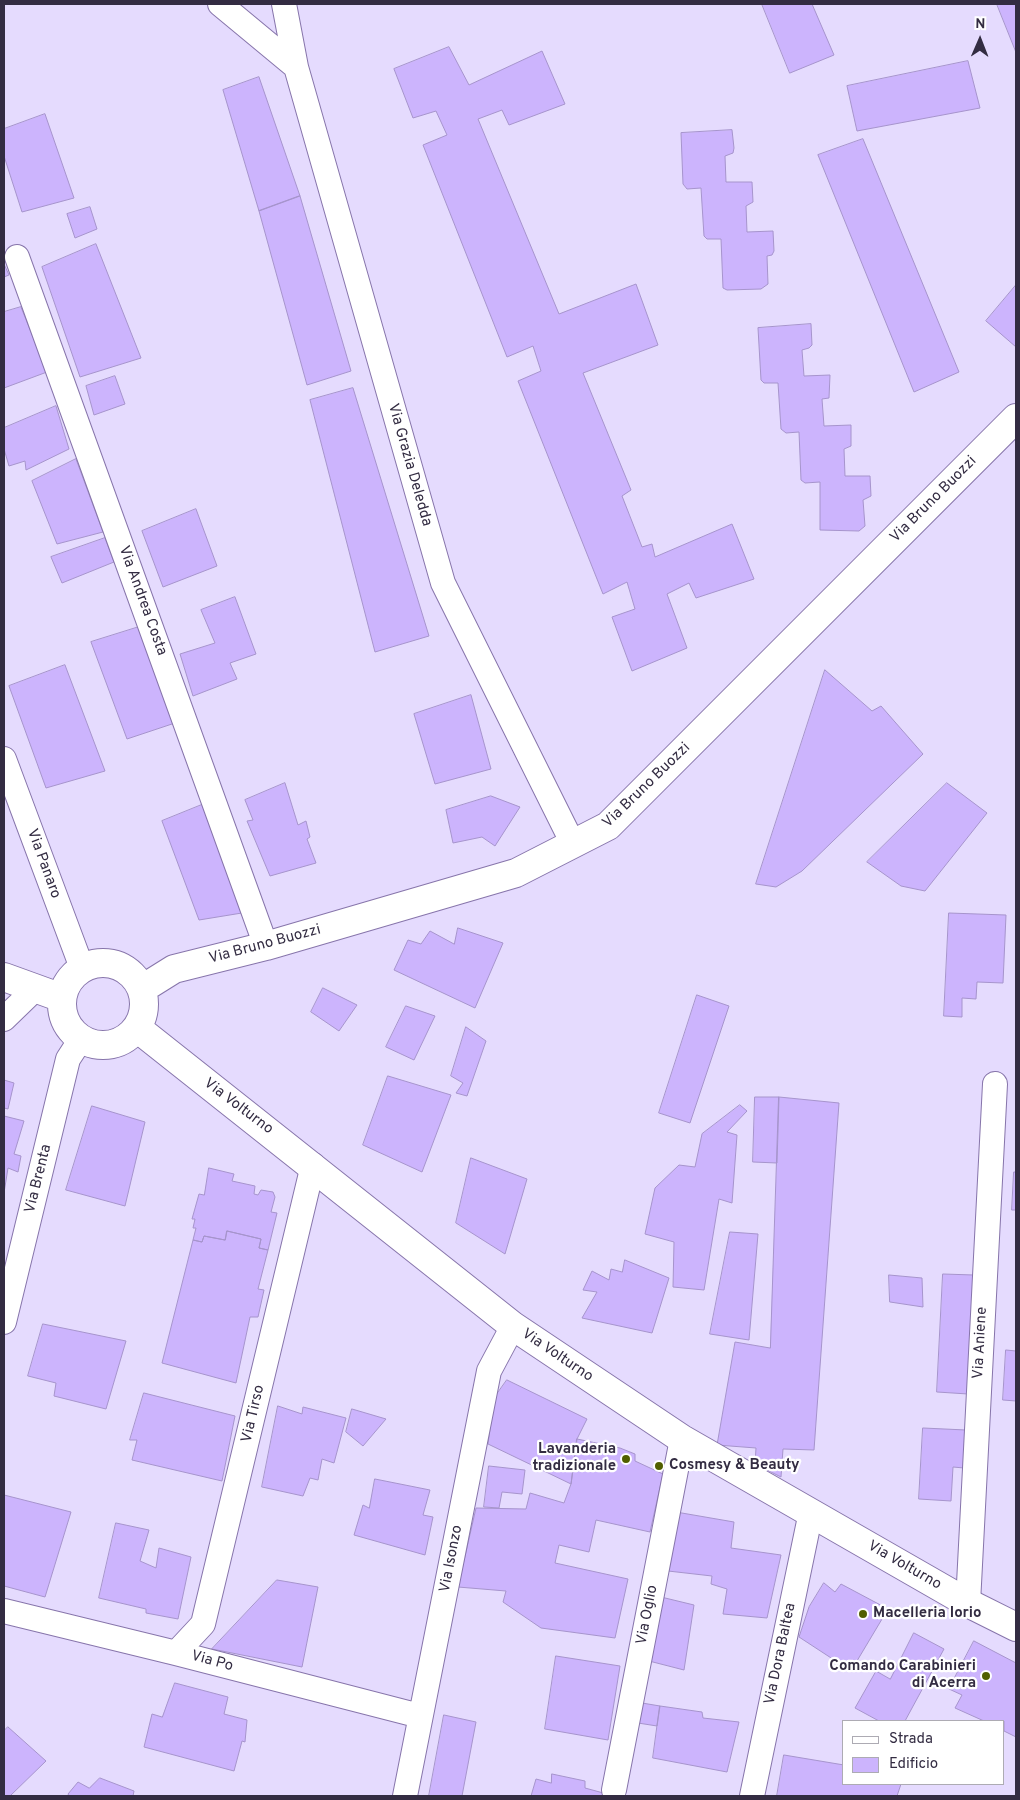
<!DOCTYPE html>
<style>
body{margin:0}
#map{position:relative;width:1020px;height:1800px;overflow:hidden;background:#e5dbfe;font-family:Overpass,sans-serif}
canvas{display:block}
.frame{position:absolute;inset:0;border:5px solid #332c42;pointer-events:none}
.legend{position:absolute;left:842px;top:1720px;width:162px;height:65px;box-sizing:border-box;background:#fff;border:1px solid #adabb3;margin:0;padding:6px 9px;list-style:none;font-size:15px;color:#332c42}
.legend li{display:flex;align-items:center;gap:10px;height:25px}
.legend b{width:25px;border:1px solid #adabb3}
.north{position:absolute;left:955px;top:15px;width:50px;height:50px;-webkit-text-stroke:4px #fff;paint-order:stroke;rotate:1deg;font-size:14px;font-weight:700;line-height:20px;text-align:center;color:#332c42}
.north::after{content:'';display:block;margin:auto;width:18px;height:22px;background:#332c42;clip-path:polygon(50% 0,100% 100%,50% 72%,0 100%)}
</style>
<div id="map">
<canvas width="1020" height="1800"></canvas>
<div class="frame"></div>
<ul class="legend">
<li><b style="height:6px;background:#fff"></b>Strada</li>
<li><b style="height:14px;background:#ccb4fd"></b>Edificio</li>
</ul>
<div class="north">N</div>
</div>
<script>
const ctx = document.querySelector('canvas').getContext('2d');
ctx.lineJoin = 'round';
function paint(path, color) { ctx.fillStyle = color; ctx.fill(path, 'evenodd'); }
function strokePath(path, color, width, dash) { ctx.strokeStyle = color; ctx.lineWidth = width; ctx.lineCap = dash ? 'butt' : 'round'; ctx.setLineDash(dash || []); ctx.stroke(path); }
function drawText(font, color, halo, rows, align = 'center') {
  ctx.font = font + ' Overpass,sans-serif'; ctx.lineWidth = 4.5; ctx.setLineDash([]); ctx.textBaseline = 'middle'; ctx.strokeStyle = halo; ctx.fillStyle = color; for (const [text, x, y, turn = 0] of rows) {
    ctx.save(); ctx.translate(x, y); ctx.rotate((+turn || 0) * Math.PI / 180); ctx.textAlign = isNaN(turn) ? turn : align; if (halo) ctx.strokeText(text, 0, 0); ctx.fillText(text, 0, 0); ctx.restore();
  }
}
const building = new Path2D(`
 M762 4H812L834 55 790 73Z
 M997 4H1016V52Z
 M449 47 469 85 542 51 565 104 509 125 502 110 478 119 559 314 636 284 658 345 583 373 631 490 622 496 642 547 652 544 655 557 732 524 754 579 696 598 689 583 667 594 687 648 632 671 612 617 635 609 627 582 603 594 518 381 541 371 533 346 507 357 423 145 447 135 436 111 413 118 394 69Z
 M968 61 980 108 857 131 847 86Z
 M259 77 300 196 259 211 223 90Z
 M45 114 74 198 22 212 4 156V129Z
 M732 130 734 148 733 153 725 156 726 182H752L753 202 746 206 747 232 773 231 774 251 772 255 767 256 768 284 761 289 727 290 723 288 721 239H707L704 236 701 188 687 189 683 184 681 133Z
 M863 139 959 372 914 392 818 155Z
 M300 196 351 371 307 385 259 211Z
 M90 207 97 229 75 238 67 214Z
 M96 244 141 358 80 377 42 267Z
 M4 264 9 275 4 277Z
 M1016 285V347L986 321Z
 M21 307 47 372 4 388V312Z
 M811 324 812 345 809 348 802 350 804 376 830 375 829 398 822 399 824 426 851 425V446L844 449 845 476H870L871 496 863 500 865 526 859 531 820 530V482L805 483 801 480 799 432 786 433 781 429 778 383H764L761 380 758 328Z
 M115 376 125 404 94 415 86 386Z
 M353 388 429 636 375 652 310 400Z
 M56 406 69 449 26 470 25 461 9 466 4 449V428Z
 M76 459 103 532 57 544 32 481Z
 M196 509 217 566 163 587 142 531Z
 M105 538 114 562 62 583 51 557Z
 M235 597 256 654 230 663 237 679 193 696 180 654 215 643 201 610Z
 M139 627 175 723 127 739 91 642Z
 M65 665 105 771 46 788 9 686Z
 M825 670 872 711 881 706 923 754 802 871 776 887 756 884Z
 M471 695 491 769 435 784 414 714Z
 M285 783 298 825 306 821 310 837 307 839 316 863 270 876 247 821 253 820 245 800Z
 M947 783 987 813 925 891 901 886 867 862Z
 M491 796 520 807 495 846 482 837 453 843 446 810Z
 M209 802 248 912 199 920 162 821Z
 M949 913 1006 915 1003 983 977 982 976 999 962 998V1017L944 1016Z
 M458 928 503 943 475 1008 394 970 408 940 421 944 430 931 454 944Z
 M323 988 357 1005 339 1031 311 1012Z
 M697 995 729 1006 690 1123 659 1113Z
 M406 1006 435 1016 414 1060 386 1047Z
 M466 1027 486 1041 467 1096 456 1093 463 1083 451 1076Z
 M388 1076 451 1095 422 1172 363 1145Z
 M4 1080 14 1083 8 1109 4 1108Z
 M755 1097H779L777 1163 753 1162Z
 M779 1097 839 1103 814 1450 783 1449 781 1477 755 1464 756 1448 717 1445 735 1342 770 1348Z
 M740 1105 747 1111 727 1132 737 1135 732 1203 719 1199 704 1290 673 1287 674 1242 645 1234 655 1188 679 1165 695 1167 702 1134Z
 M92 1106 145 1122 125 1206 66 1190Z
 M4 1116 24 1121 14 1154 21 1156 18 1172 8 1168 4 1193Z
 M471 1158 527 1179 505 1254 456 1223Z
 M209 1168 234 1174 232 1181 255 1186 254 1194 258 1195 261 1190 273 1192 275 1197 271 1212 277 1213 268 1250 259 1248 261 1239 227 1231 225 1240 204 1236 202 1242 193 1240 196 1228H193L195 1219H192L199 1194 204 1195Z
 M1014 1172H1016V1210H1012Z
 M227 1231 261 1239 259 1248 268 1250 258 1289 264 1290 258 1317H250L236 1383 162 1363 193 1240 202 1242 204 1236 225 1240Z
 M730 1232 758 1234 749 1340 710 1334Z
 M625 1260 669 1278 652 1333 582 1318 597 1292 583 1290 592 1271 609 1280 611 1269 622 1272Z
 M943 1274 974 1275 968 1394 937 1392Z
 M889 1275 922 1278 923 1307 890 1302Z
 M43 1324 126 1341 106 1409 54 1396 56 1383 28 1376Z
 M1006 1350 1016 1351V1401L1003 1400Z
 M507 1380 587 1419 577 1439 571 1484 488 1444 494 1398Z
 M144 1393 235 1416 222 1481 132 1460 137 1440H130Z
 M278 1406 302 1414 303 1407 346 1418 334 1463 322 1459 318 1480 310 1478 303 1496 262 1487Z
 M352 1409 386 1419 363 1446 346 1432Z
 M923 1428 966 1430 964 1468 953 1467 951 1501 919 1499Z
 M577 1439 620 1448 635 1454V1461L663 1474 650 1532 596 1520 589 1552 559 1545 555 1563 628 1579 615 1638 541 1628 503 1602 506 1591 458 1587 476 1508 526 1509 530 1493 564 1503 571 1484Z
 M489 1466 525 1470 522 1494 502 1492 499 1508 484 1507Z
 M375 1479 430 1490 423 1515 433 1517 425 1555 354 1535 363 1505 369 1508Z
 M4 1495 71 1512 45 1597 4 1586Z
 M676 1512 734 1522 731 1548 781 1555 767 1618 723 1614 727 1589 711 1584 712 1576 668 1571Z
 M116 1523 149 1530 140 1561 156 1568 159 1548 191 1557 178 1619 146 1613V1609L99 1598Z
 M277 1580 318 1587 302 1667 212 1649Z
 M824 1583 835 1592 841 1584 888 1609 851 1671 799 1637 809 1607Z
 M661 1597 694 1605 684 1670 649 1661Z
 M914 1633 944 1649 905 1721H879L855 1708 876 1671 890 1679Z
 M974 1641 1016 1663V1737L1004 1731V1721H984L955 1708 962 1695 949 1689Z
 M556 1656 620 1666 608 1740 545 1729Z
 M175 1683 228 1697 224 1714 247 1720 245 1742 242 1741 234 1771 144 1747 152 1714 162 1717Z
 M642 1703 660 1706 657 1726 638 1723Z
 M660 1706 702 1712 703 1718 739 1722 727 1772 653 1758Z
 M444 1715 476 1722 462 1796H429Z
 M8 1727 46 1761 10 1796H4V1731Z
 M784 1755 844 1765V1784H901L897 1796H777Z
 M552 1774 585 1781V1788L607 1794 606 1796H531L536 1779 551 1783Z
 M100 1778 134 1791 133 1796H69L68 1794 78 1782 89 1788Z`);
paint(building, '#ccb4fd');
strokePath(building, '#a694cc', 1);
const minor = new Path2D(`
 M220 4 296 67
 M284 4 296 67 443 583 573 844
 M17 257 266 946
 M4 759 82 968
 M4 1019 36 988
 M4 1322 68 1059 81 1039
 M968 1603 995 1084
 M4 1611 176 1653 420 1716
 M176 1653 203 1624 313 1165
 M614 1790 682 1439
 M405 1796 489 1371 513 1326
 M752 1796 811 1512`);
const tertiary = new Path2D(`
 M62 1004a41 41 0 1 1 82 0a41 41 0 1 1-82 0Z
 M4 977 62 998
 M142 989 174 969 266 946 516 873 608 826 1016 418
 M137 1028 513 1326 682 1439 968 1603 1016 1627`);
strokePath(minor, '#8775ab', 26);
strokePath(tertiary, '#8775ab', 30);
strokePath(minor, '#fff', 24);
strokePath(tertiary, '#fff', 28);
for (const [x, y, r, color] of [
 [626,1459,5,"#515f00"],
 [659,1466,5,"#515f00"],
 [863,1614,5,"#515f00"],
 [986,1676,5,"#515f00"]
]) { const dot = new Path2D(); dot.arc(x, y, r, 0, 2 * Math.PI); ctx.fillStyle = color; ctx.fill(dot); strokePath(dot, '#fff', 2); }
drawText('15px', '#332c42', '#fff', [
 ["Via Grazia Deledda",409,465,74],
 ["Via Bruno Buozzi",934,500,-45],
 ["Via Andrea Costa",142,601,70],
 ["Via Bruno Buozzi",647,786,-44],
 ["Via Panaro",43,864,70],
 ["Via Bruno Buozzi",265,945,-15],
 ["Via Volturno",238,1107,37],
 ["Via Brenta",39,1179,-76],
 ["Via Aniene",981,1343,-87],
 ["Via Volturno",557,1356,34],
 ["Via Tirso",254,1414,-77],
 ["Via Isonzo",452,1559,-79],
 ["Via Volturno",904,1566,30],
 ["Via Oglio",648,1615,-79],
 ["Via Dora Baltea",781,1654,-78],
 ["Via Po",212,1662,15]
]);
drawText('bold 15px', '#332c42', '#fff', [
 ["Lavanderia",616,1450],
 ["tradizionale",616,1467],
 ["Cosmesy & Beauty",669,1466,"left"],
 ["Macelleria Iorio",873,1614,"left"],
 ["Comando Carabinieri",976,1667],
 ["di Acerra",976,1684]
], 'right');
</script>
